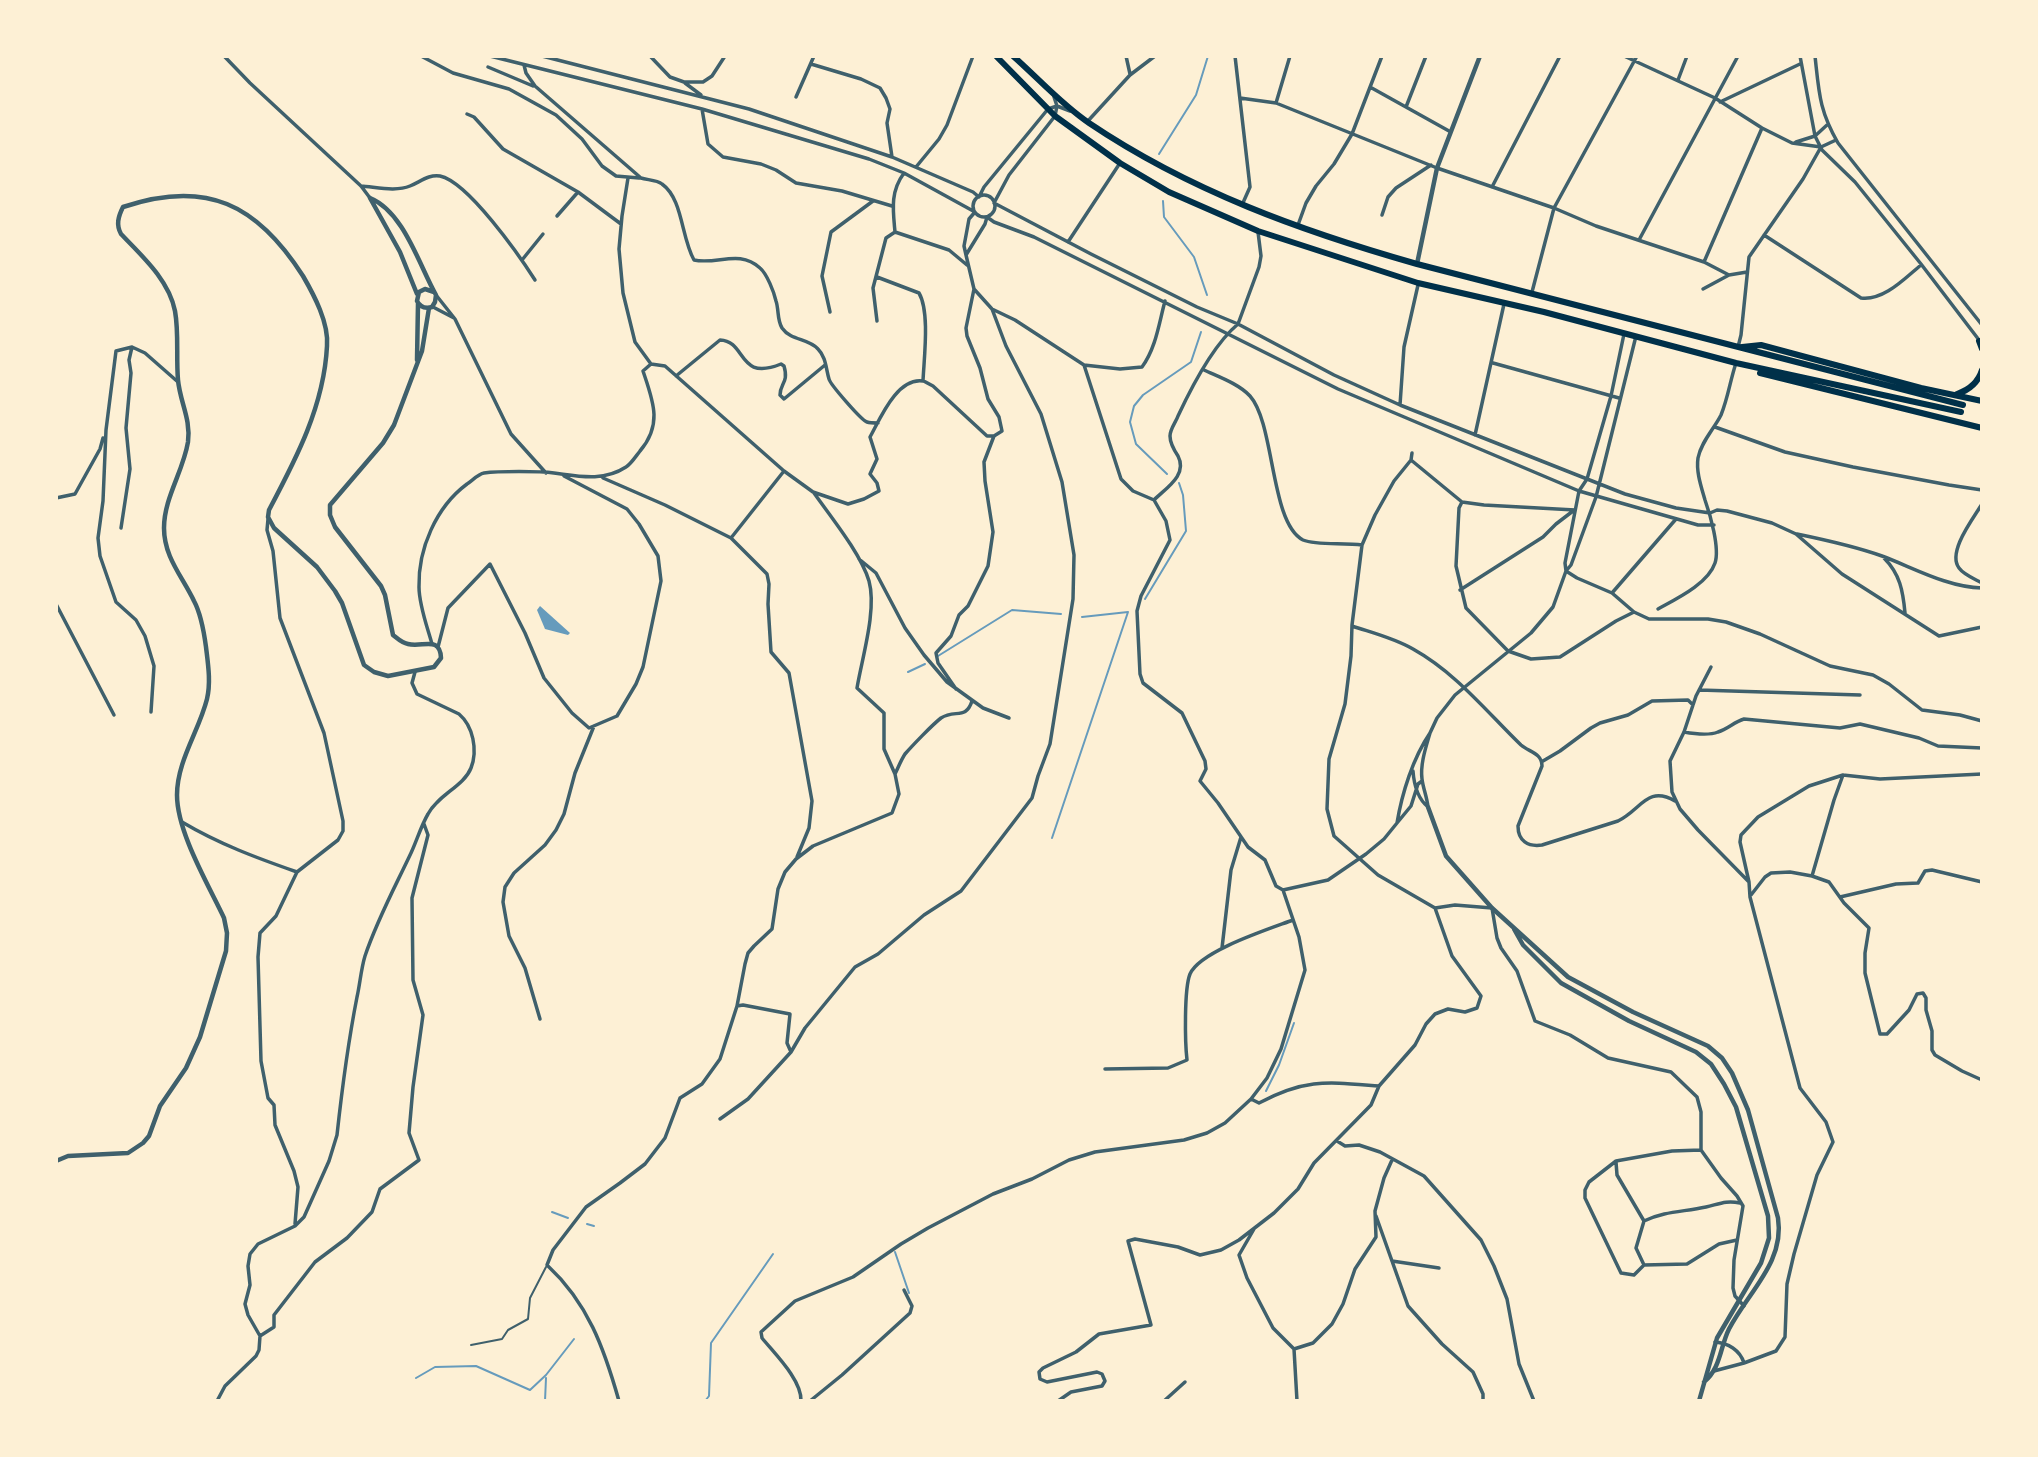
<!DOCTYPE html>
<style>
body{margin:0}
#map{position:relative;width:2038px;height:1457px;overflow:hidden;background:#fdf0d5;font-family:Literata,serif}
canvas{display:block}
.frame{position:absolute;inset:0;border:58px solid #fdf0d5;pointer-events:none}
</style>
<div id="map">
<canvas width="2038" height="1457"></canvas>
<div class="frame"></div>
</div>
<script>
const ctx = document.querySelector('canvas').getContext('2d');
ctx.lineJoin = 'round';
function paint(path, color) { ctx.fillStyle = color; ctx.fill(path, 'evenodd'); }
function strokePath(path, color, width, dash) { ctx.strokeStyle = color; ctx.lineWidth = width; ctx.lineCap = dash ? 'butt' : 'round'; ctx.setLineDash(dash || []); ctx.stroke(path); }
paint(new Path2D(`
 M540 606 570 633 568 635 545 629 537 610Z`), '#669bbc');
strokePath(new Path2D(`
 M1159 154 1196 95 1208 56
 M1163 201 1164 217 1194 257 1207 295
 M1167 474 1136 444 1130 422 1134 406 1143 395 1191 362 1201 332
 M1145 599 1186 531 1183 495 1179 483
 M938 656 1012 610 1061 614
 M908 672 925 664
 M1052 838 1128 612 1082 617
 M1266 1091 1279 1065 1294 1023
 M552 1212 568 1218
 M587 1224 594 1226
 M895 1252 909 1293
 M416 1378 435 1367 476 1366 530 1390 546 1375 574 1339
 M545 1401 546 1378
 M705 1401 709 1396 711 1343 773 1254`), '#669bbc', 2);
strokePath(new Path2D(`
 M471 1345 502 1339 508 1330 528 1319 530 1298 546 1267`), '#3f606c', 2);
strokePath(new Path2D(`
 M224 56 250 83 361 186 370 198
 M421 56 453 73 509 89 556 115 582 139 602 166 616 176 639 178
 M490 56 702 109 869 159 904 173 975 212 969 219 967 230 964 246 966 255 974 289 992 309 1015 320 1084 365 1120 369 1142 367C1156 348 1159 323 1165 301
 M542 56 749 109 892 157 973 192 979 197 984 187 1048 109 1057 106 1070 111
 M650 56 670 77 684 82H703L712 76 725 56
 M1126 56 1130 74
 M1235 56 1250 187 1242 205
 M1624 56 1715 98 1762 128 1792 143 1821 147 1836 140
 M1800 56 1815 136 1822 150 1855 182 1921 264 1979 340
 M1815 56C1819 92 1819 110 1838 143L1982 325
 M811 64 861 79 880 88 886 98 890 109 887 123 892 157
 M524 65 526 73 535 86 641 178C647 180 657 180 662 184 683 199 681 237 694 260 718 265 739 249 760 268 767 274 774 292 776 301 779 310 777 320 782 328 791 341 808 338 818 349 826 357 826 369 829 379 830 384 861 420 867 422 870 423 875 423 878 423
 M488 67 533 86
 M1678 80 1687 56
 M685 83 701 95
 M1370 87 1449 131
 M796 97 814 56
 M1054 97 1057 106 1055 116 1009 175 994 203 1091 254 1197 307 1238 324 1334 375 1400 405 1625 494 1676 508 1710 513 1717 510 1727 511 1772 523 1796 534 1842 574 1939 636 1982 627
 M1240 98 1276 103 1437 168 1554 208 1596 226 1704 262 1729 275 1747 272
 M1720 102 1800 64
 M1276 103 1290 56
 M1406 107 1426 56
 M702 109 708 144 723 157 761 164 776 170 796 183 842 191 892 206
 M467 114 474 117 503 149 578 192 621 224
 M1087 122 1130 75 1155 56
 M1796 142 1815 136 1827 125
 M916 167 939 139 947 125 973 56
 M904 173C890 192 893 210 895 232L949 250 967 265
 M628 178 622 216 619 249 623 293 635 342 651 364
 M361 186C376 187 396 192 410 186 420 182 429 174 440 176 468 182 519 255 535 280
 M1492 187 1560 56
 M973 206a11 11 0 1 1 22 0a11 11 0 1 1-22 0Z
 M1382 215 1388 197 1396 188 1431 165
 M557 216 578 192
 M1298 225 1306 203 1316 186 1334 164 1352 134 1382 56
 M1764 235 1861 298C1884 301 1905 278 1921 265
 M1639 240 1738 56
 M1068 242 1120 163
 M966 255 985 224 987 217 994 222 1034 237 1338 389 1579 491 1698 525H1714
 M522 260 543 234
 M1704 262 1762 128
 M877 277 919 293C930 312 924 358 923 381
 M1703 289 1729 275
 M1532 292 1554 208 1637 56
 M436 295 455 319 511 434 546 473
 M433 307 454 318
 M830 312 822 276 831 232 873 201
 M877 321 873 288 886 238 895 232
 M1238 324 1259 267 1261 256 1258 232
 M1738 347 1741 335 1749 257 1803 179 1821 147
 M1493 363 1619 398
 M1084 365 1121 479 1133 491 1154 500C1166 488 1188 475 1178 456 1174 450 1170 443 1170 436 1170 429 1176 422 1178 416 1192 386 1213 345 1238 324
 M1204 370C1219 377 1239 384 1250 396 1275 424 1270 523 1303 540 1317 546 1345 542 1362 545
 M676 376 720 340C747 341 737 382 781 364L784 366C789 383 780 383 780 395L784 399 825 365
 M1400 405 1404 347 1418 285
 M1715 427 1785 452 1853 467 1949 485 1982 490
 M106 430 103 501 98 538 100 556 116 602 136 620 145 636 154 666 151 712
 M106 430 116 351 132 347 145 353 178 382
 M1475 435 1504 304
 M1411 460 1462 502
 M784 471 731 538 767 574 769 584 768 604 771 652 789 673 812 801 809 828 797 857
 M603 478 665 505 731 538
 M56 498 75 494 100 449 103 438
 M1154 500 1166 521 1170 540 1141 596 1137 611 1140 674 1143 683 1182 713 1205 761 1206 769 1200 781 1218 803 1248 847 1265 860 1276 886 1283 890 1328 880 1366 854 1384 839 1397 823
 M1982 504C1973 519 1947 552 1959 568 1964 575 1975 579 1982 583
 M1575 510 1484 505 1462 502 1459 508 1456 566 1466 608 1508 651 1531 659 1560 657 1616 621 1634 612
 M268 519 267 530 273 551 280 618 324 733 343 821V831L338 840 297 872 276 916 260 933 258 957 261 1061 268 1098 274 1105 275 1125 294 1171 298 1187 295 1224
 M121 528 130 469 126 428 131 373 129 360 132 347
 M1797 534C1826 540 1854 546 1882 556 1914 568 1947 587 1982 588
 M1884 558C1900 574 1903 591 1905 613
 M859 559 876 573 905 628 924 655 947 682 983 708 1009 718
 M1566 571 1577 578 1612 593 1634 612 1649 619H1708L1726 622 1760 634 1830 666 1873 675 1889 684 1922 710 1960 715 1982 721
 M1566 571 1565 563 1579 491 1587 479 1611 396 1624 334
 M1460 590 1543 537 1556 524 1573 511
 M1612 593 1676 519
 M56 604 114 715
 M1658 609C1676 599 1708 584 1715 563 1720 548 1710 514 1705 500 1701 486 1696 472 1698 458 1701 442 1714 429 1721 415 1728 398 1730 381 1736 363
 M1352 626C1373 633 1394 638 1413 649 1456 673 1486 711 1521 745 1529 752 1542 753 1542 766L1518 826C1518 841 1528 847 1542 845L1618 821C1641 810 1647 785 1675 801
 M432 644C427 626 419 605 419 587 418 549 436 507 467 484 472 481 478 474 484 473 498 471 540 471 554 473 578 476 603 482 626 467 631 464 636 456 640 451 663 424 653 401 643 371L651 364 665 366 784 471 813 492 848 504 864 499 879 491 877 483 870 474 877 459 870 437C880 419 897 377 923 381 924 381 933 386 933 386L987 436H994L1002 431 999 417 988 399 980 368 967 336 966 328 974 289
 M438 647 448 608 490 564 525 633 544 678 572 713 589 728 617 716 636 684 643 667 661 581 658 556 639 524 627 509 564 476
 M1711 667 1696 696 1684 732 1670 761 1672 792 1680 809 1698 830 1749 882
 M956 689 938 663 936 653 951 636 959 615 968 606 988 566 993 532 985 481 984 462 994 436
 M1699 690 1860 695
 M1684 732C1695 734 1708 736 1718 732 1728 729 1734 722 1744 719L1840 728 1860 724 1919 738 1938 746 1982 748
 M1430 733 1437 718 1455 695 1531 633 1553 607 1566 571 1571 565 1596 497 1636 336
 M1543 761 1560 751 1591 728 1600 723 1628 715 1652 701 1688 700 1693 705
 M1413 771C1414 785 1417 798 1428 807
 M895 774C898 768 901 760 905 754 912 746 932 725 941 718 955 709 966 720 972 701
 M1422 781 1418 784 1411 806 1397 823C1402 793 1413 758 1430 733 1426 747 1420 764 1422 779 1423 788 1427 797 1428 807
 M182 822C219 844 257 858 297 872
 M1812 876 1834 800 1843 775
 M1751 895 1765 877 1771 873 1790 872 1812 876 1829 882 1844 903 1869 928 1865 953V973L1880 1034H1887L1909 1010 1917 994 1923 993 1926 998V1010L1932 1031V1050L1935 1055 1962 1071 1982 1080
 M1840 897 1896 884 1918 883 1925 871 1932 870 1982 882
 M1435 908 1455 905 1492 908 1497 938 1501 948 1517 971 1535 1021 1570 1035 1608 1058 1671 1072 1697 1097 1701 1112V1150L1721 1178 1737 1196 1743 1206 1734 1260 1733 1288 1735 1296 1744 1306
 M1222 948 1231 870 1241 837
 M737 1006 743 1005 790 1014 787 1043 791 1052
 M540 1019 525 968 509 936 503 902 505 887 514 873 545 845 556 830 564 814 575 773 594 726
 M1105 1069 1168 1068 1187 1060C1185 1043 1184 989 1190 974 1200 951 1269 929 1293 920
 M1251 1099 1259 1103C1306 1078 1328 1082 1379 1086
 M720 1119 748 1099 791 1052 805 1028 855 967 878 954 924 915 961 891 1032 798 1038 776 1050 744 1073 599 1074 555 1062 482 1041 414 1006 346 992 309
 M1337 1141 1345 1146 1359 1145 1380 1152 1424 1176 1481 1240 1494 1266 1507 1299 1519 1364 1534 1401
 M1701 1150 1672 1151 1616 1161 1589 1182 1585 1190V1198L1621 1273 1634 1275 1644 1265 1687 1264 1719 1244 1737 1240
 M1616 1162 1617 1175 1644 1221 1636 1248 1644 1265
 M1376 1216 1408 1306 1442 1344 1473 1372 1483 1394V1401
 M1644 1221C1665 1211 1683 1212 1706 1207 1719 1204 1726 1200 1740 1203
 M1254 1229 1239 1255 1247 1278 1273 1328 1294 1349 1297 1401
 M1392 1261 1439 1268
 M260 1336 274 1327V1315L315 1262 347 1238 372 1212 380 1189 419 1160 409 1133 413 1087 423 1015 413 980 412 898 428 835 424 824
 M1715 1342C1728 1343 1740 1350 1744 1363
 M1294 1349 1313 1343 1332 1324 1343 1304 1355 1269 1376 1237 1375 1211 1384 1178 1392 1160
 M1714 1371 1744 1363 1776 1351 1785 1337 1787 1284 1794 1254 1817 1175 1833 1142 1826 1122 1800 1088 1750 897 1749 882 1740 842 1741 835 1758 817 1809 786 1843 775 1880 779 1982 774
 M217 1401 225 1386 256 1356 259 1350 260 1336 248 1315 245 1304 250 1285 248 1266 250 1254 258 1244 295 1226 304 1217 329 1161 337 1135C342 1089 348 1043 357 997 360 984 361 969 365 956 377 920 395 887 411 853 417 840 421 826 428 814 438 795 464 786 471 768 478 750 473 726 459 714L417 694 412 683 415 672
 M619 1401C604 1348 588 1303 547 1265L553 1250 586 1207 620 1183 645 1164 665 1138 680 1098 702 1084 720 1059 737 1006 745 964 748 953 754 946 772 929 778 889 785 872 796 859 813 846 892 813 899 794 895 774 884 749V713L857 688C862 658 877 610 869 581 861 554 831 517 814 493
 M801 1401C802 1380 774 1353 762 1338L761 1332 795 1301 853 1277 901 1244 928 1228 993 1194 1032 1179 1069 1160 1095 1152 1184 1140 1207 1133 1225 1123 1251 1099 1267 1078 1281 1049 1305 970 1299 937 1283 890
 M810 1401 842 1375 910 1313 912 1306 904 1290
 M1058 1401 1071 1392 1102 1386 1105 1381 1102 1374 1097 1372 1047 1382 1040 1379 1039 1372 1043 1368 1076 1352 1099 1334 1151 1325 1128 1241 1135 1239 1178 1247 1200 1255 1221 1250 1239 1240 1274 1213 1298 1189 1314 1163 1371 1105 1379 1086 1415 1045 1426 1024 1435 1014 1448 1009 1465 1012 1477 1008 1481 996 1452 956 1435 908 1378 875 1334 836 1327 809 1329 759 1345 704 1351 656 1352 625 1362 545 1375 515 1394 481 1411 460 1412 453
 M1164 1401 1185 1382`), '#3f606c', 3.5);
strokePath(new Path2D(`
 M370 198C404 212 419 265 436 295L435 302 432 307C425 309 420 307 417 301L419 292 425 289 434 292
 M370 198 400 252 417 294
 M1417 264 1437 168 1480 56
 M417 360 418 303
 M1428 807 1446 856 1492 908 1568 977 1633 1012 1708 1046 1722 1058 1732 1073 1748 1110 1778 1218C1785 1262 1748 1292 1729 1329 1720 1347 1721 1368 1704 1382
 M1514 929 1523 945 1561 983 1629 1021 1696 1052 1711 1064 1724 1084 1736 1107 1768 1216 1769 1238 1761 1263 1717 1338 1699 1401
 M56 1161 68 1156 128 1153 143 1143 149 1136 160 1106 186 1068 200 1037 226 951 227 933 224 918C208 884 177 832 177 795 177 761 199 731 207 699 211 682 208 664 206 647 204 632 201 614 194 601 182 576 164 557 164 528 164 498 183 472 188 442 191 419 180 402 178 380 176 357 179 333 175 311 169 280 142 256 121 234 116 225 118 217 123 207 206 179 257 204 303 276 314 295 329 323 327 346 324 406 296 459 269 510L268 517 274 528 317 567 335 591 342 603 364 665 374 672 388 676 434 667 441 658C440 635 422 648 408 644 402 643 398 639 393 635L385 595 381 586 335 527 330 515V505L383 443 394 425 422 351 429 308`), '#3f606c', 4.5);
strokePath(new Path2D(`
 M996 56 1055 116 1120 163 1169 192 1258 231 1418 283 1544 312 1736 363 1961 412
 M1013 56C1038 78 1062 105 1089 123 1190 191 1301 231 1417 264L1963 405
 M1979 341 1982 349
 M1742 347 1761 345 1921 388 1982 401
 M1760 373 1982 428
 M1957 394C1969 390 1978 383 1982 370`), '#003049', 6);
</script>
